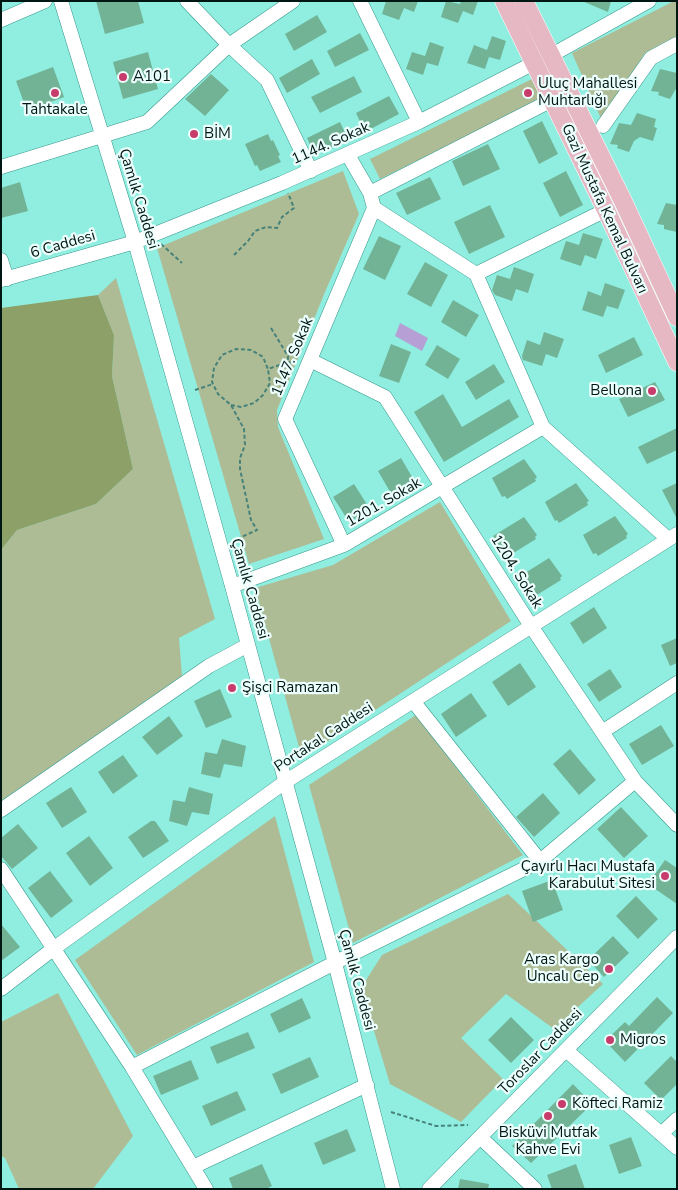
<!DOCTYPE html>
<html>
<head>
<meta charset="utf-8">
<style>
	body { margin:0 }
	#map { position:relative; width:678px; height:1190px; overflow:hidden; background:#8feee0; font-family:"Nunito Sans",sans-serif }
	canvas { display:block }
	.frame { position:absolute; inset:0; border:2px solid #001613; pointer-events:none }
</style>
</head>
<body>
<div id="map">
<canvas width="678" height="1190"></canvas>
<div class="frame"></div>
</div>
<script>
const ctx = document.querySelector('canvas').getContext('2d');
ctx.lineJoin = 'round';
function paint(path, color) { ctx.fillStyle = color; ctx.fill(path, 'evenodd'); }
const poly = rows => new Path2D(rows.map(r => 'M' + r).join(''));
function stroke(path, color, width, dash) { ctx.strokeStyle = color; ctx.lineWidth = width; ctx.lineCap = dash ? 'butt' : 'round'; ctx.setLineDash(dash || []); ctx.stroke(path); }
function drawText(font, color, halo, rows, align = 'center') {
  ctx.font = font + ' "Nunito Sans",sans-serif'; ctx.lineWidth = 4.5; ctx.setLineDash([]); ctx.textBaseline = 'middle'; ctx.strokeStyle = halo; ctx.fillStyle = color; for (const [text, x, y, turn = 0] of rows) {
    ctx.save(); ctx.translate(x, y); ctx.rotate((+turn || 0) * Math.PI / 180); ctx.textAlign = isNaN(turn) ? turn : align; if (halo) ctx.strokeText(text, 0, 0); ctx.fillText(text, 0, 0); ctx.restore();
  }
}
const green = poly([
	[674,1,677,1,677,36,645,53,602,121,572,53],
	[532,79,541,99,380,179,370,159],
	[343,171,359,214,325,292,277,410,278,427,324,539,249,564,157,248],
	[116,278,215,619,179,638,182,676,1,801,1,550,17,530,96,504,133,469,112,376,114,335,98,295],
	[440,502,511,621,302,758,255,588,333,565],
	[416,715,523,855,353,943,309,785],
	[275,816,314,962,137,1055,75,960],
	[508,894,603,984,554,1029,506,994,461,1038,503,1079,461,1122,390,1084,361,988,382,955],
	[58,993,133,1136,93,1189,19,1189,5,1158,1,1156,1,1022]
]);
const forest = poly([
	[98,295,114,335,112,376,133,469,96,504,17,530,1,550,1,308]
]);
const water = poly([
	[400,323,428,338,422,351,395,336]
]);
const building = poly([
	[96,1,138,1,144,23,105,34],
	[386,1,418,1,414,12,404,8,399,20,382,14],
	[446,1,460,4,461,1,478,1,473,15,463,11,458,23,441,17],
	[582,1,611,1,608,12],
	[317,15,327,32,294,51,285,34],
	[360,33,369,50,335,67,327,51],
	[492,36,506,41,500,60,489,57,485,69,467,63,474,45,487,50],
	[430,42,444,47,438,66,427,63,423,75,406,69,412,52,425,56],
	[148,52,158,89,123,99,113,62],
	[312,59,320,74,287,93,279,78],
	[53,67,64,97,27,111,16,81],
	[660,69,677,73,677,87,670,99,658,95,659,92,651,91],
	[211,74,229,90,205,116,185,99],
	[354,76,362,92,320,113,311,97],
	[389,96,399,114,365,132,356,113],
	[637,113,656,119,654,127,657,128,653,141,640,137,634,141,629,152,617,148,618,145,610,144,619,123,631,125],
	[542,121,558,154,539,164,523,131],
	[340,122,348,139,315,155,307,138],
	[268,134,271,141,273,140,280,155,278,156,281,162,260,171,257,165,255,166,245,144],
	[488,144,500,169,463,186,452,161],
	[566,171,583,205,560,217,543,183],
	[430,177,441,199,407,215,396,193],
	[20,182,28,211,1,218,1,188],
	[666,203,677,205,677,232,664,229,664,225,657,224],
	[490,205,505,237,469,254,454,222],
	[583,233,603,239,596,259,585,255,581,266,560,259,566,241,579,245],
	[379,236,401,246,385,280,363,269],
	[425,262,448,275,431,307,407,294],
	[514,267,534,274,528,293,516,289,512,301,495,295,492,290,497,275,510,279],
	[605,283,625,290,618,309,607,306,603,317,582,310,588,291,601,296],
	[453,300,479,315,466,337,441,322],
	[544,332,564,339,557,358,546,354,542,366,523,360,522,356,527,340,540,345],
	[634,337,643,355,606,373,598,355],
	[391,344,411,352,399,383,379,376],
	[437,345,460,359,448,379,425,365],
	[494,364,505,382,476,400,465,382],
	[655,382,665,400,628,417,619,399],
	[443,394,462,427,509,399,519,417,444,462,414,412],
	[677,428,677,450,647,464,638,447],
	[401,458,415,482,392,495,378,471],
	[524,459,537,477,535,479,536,481,507,499,505,496,502,497,492,478],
	[576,483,589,501,587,502,588,505,559,523,557,520,555,521,545,502],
	[677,483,677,519,662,490],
	[354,484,370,509,349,522,333,497],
	[615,516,628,534,626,536,627,538,598,556,596,553,593,554,583,535],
	[524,517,537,535,535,537,536,539,507,557,505,554,503,555,493,536],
	[549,558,562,576,560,578,561,580,532,598,530,595,527,596,517,578],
	[594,607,607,628,583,644,570,623],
	[677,638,677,663,670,666,661,645],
	[520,663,536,687,508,706,492,682],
	[610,669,622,687,599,702,587,684],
	[220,689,232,717,206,728,194,701],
	[471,693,487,716,456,737,441,714],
	[169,716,183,736,157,755,142,737],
	[661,725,674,746,642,765,629,744],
	[222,739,246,746,242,767,224,764,220,778,201,774,205,752,217,754],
	[570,749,596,780,579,795,553,764],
	[123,755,138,776,113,794,98,772],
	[71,787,87,812,62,828,46,803],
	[189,787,213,794,209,815,192,812,187,826,169,821,173,800,185,802],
	[543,793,560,813,534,837,516,817],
	[621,807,648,836,624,858,597,829],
	[151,821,155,821,169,841,143,858,128,837],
	[18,824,38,848,12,869,1,856,1,838],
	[89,836,113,868,90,886,66,853],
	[665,860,677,868,677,904,648,884],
	[50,871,73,901,51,918,28,888],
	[552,880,563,910,533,922,522,891],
	[636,896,658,919,638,939,616,916],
	[1,924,20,947,1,961],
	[613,936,629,953,604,977,588,960],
	[657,997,673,1013,625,1062,605,1041,625,1022,629,1026],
	[302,998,311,1018,279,1033,270,1014],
	[511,1017,534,1040,511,1063,488,1040],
	[248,1032,255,1048,217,1064,210,1047],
	[671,1056,677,1062,677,1084,661,1100,644,1083],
	[310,1057,319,1077,281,1094,272,1074],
	[191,1060,199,1079,161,1095,153,1076],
	[573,1084,592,1104,531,1163,512,1146],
	[237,1091,246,1110,211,1126,202,1106],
	[347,1129,356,1151,323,1165,314,1143],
	[631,1137,642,1166,619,1174,609,1145],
	[262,1164,272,1186,266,1189,233,1189,229,1178],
	[576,1164,585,1189,552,1189,547,1175],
	[460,1179,489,1184,488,1189,458,1189]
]);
const path = poly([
	[161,244,182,263],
	[234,255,248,241,255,231,266,227,277,228,282,217,294,208,288,193],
	[271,328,288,356,288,361],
	[195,390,213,384],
	[231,405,241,407,254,403,263,395,270,383,268,369],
	[237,539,257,530,251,520,240,469,240,458,245,445,244,429,231,405,218,394,212,382,214,368,222,355,236,349,251,350,263,357,268,369,288,362,296,364],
	[391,1112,436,1126,468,1125]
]);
const minor = poly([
	[61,1,135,242,232,586,335,963,393,1189],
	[187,1,229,45,267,80,311,171],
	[360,1,419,122],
	[1,20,45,1],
	[550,56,649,1],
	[603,126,651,58,677,44],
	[348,155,370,193,374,208,476,274,606,210],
	[1,167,147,122,229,45,293,1],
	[370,193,552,100],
	[1,260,7,279],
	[476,274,543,427,668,539],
	[1,280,135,242,282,183,419,122,534,63],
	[310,360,385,397,531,626,635,781,677,825],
	[344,545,285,419,374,208],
	[232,586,344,545,543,427],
	[413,701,540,861],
	[602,732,677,683],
	[1,810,209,666,248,645],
	[1,869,132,1067,206,1189],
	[1,989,53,949,285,782,677,534],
	[566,1050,677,1148],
	[132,1067,348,956,540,861,635,781],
	[661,1134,677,1119],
	[480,1137,535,1189],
	[193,1167,367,1085],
	[429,1189,677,937]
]);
const major = poly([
	[504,1,606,210,677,362],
	[524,1,623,201,677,317]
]);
const markers = [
	[123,77,5,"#c83c6b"],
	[55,93,5,"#c83c6b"],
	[528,93,5,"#c83c6b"],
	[194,134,5,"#c83c6b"],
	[652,391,5,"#c83c6b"],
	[232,688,5,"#c83c6b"],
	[665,876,5,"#c83c6b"],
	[609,969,5,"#c83c6b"],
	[610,1040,5,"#c83c6b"],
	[562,1104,5,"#c83c6b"],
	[548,1116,5,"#c83c6b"]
];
const poiNames = [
	["A101",133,77],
	["Uluç Mahallesi",538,84],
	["Muhtarlığı",538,101],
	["Tahtakale",55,110,"center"],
	["BİM",204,134],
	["Bellona",642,391,"right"],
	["Şişci Ramazan",242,688],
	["Çayırlı Hacı Mustafa",655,867,"right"],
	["Karabulut Sitesi",655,884,"right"],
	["Aras Kargo",599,960,"right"],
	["Uncalı Cep",599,977,"right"],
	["Migros",620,1040],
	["Köfteci Ramiz",572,1104],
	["Bisküvi Mutfak",548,1133,"center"],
	["Kahve Evi",548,1150,"center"]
];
const streetNames = [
	["1144. Sokak",331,144,-24],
	["Çamlık Caddesi",138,199,73],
	["Gazi Mustafa Kemal Bulvarı",604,209,65],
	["6 Caddesi",63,245,-16],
	["1147. Sokak",293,357,-67],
	["1201. Sokak",384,503,-30],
	["1204. Sokak",516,572,58],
	["Çamlık Caddesi",249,589,74],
	["Portakal Caddesi",324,738,-33],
	["Çamlık Caddesi",356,980,75],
	["Toroslar Caddesi",541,1052,-46]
];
paint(green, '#aebc96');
paint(forest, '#8ca068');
paint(water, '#b69fd5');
paint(building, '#72b396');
stroke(minor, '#34988c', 15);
stroke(major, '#fff', 19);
stroke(path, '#478279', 2, [4, 2.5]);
stroke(minor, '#fff', 14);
stroke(major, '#e5b8c3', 18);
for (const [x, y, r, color] of markers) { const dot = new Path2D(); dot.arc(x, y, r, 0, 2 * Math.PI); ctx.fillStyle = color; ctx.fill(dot); stroke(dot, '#edfffc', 2); }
drawText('15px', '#001613', '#edfffc', poiNames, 'left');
drawText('15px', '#001613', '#edfffc', streetNames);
</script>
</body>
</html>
